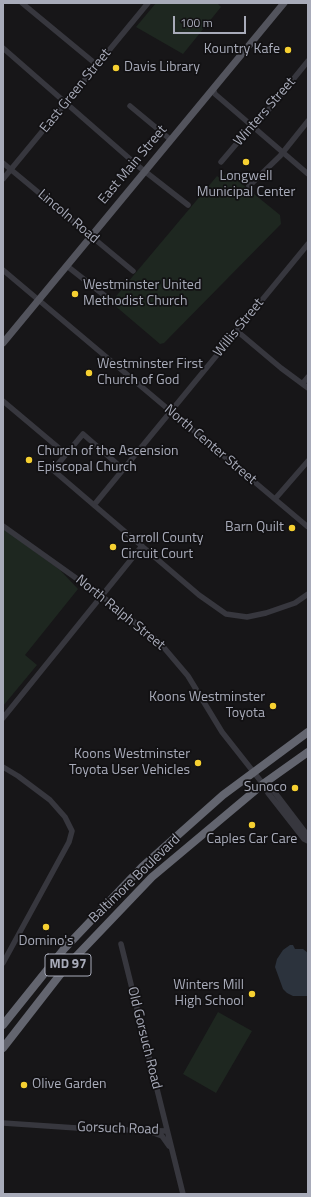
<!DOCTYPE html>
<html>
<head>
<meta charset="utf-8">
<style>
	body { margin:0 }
	#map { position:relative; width:311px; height:1197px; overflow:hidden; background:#171618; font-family:"Titillium Web",sans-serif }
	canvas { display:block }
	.frame { position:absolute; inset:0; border:4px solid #a8abb9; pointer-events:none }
	.scale { position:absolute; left:173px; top:16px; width:73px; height:18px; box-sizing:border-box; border:2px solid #a8abb9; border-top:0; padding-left:5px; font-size:12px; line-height:14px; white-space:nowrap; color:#a8abb9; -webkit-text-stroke:3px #121113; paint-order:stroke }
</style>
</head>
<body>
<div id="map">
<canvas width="311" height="1197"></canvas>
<div class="frame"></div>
<div class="scale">100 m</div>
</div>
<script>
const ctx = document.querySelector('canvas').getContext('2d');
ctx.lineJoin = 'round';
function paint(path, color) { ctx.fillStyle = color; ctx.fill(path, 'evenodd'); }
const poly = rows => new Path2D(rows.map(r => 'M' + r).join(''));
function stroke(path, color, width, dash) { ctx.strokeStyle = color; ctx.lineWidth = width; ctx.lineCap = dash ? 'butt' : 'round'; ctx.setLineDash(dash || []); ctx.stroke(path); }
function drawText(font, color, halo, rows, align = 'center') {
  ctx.font = font + ' "Titillium Web",sans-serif'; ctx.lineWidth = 3.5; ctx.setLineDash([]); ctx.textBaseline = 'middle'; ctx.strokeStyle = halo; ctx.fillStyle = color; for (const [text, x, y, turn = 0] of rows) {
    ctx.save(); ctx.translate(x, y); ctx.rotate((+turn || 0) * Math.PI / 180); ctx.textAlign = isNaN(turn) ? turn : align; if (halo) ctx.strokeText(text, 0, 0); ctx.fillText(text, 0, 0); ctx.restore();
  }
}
const green = poly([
	[156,3,217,3,221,7,183,54,136,27],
	[227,172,280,215,281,224,164,343,160,344,113,304,112,301,217,176,221,179],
	[3,528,60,570,78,589,25,655,37,665,3,706],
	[218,1012,252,1031,216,1093,183,1074]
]);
const water = poly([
	[290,945,293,945,295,949,303,949,308,953,308,996,293,996,287,993,283,989,275,967,277,959,283,950]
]);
const minor = poly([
	[22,3,97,65],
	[3,48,138,166,188,205],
	[213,89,215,94,308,174],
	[130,106,171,140],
	[221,162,249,129,257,124,308,61],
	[3,163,133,271],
	[3,179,148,3],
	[249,186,280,156,308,121],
	[67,266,109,299],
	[3,270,308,527],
	[237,331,281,368,308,388],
	[303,383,308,377],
	[3,401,66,454],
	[123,469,83,434,53,470,199,595,226,614,247,617,266,613,295,603,308,594],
	[275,499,308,461],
	[94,505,308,244],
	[3,526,111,603,160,643,188,676,222,732,263,784,268,793,304,839,308,841],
	[3,718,142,546],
	[3,767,18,776,50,800,65,817,72,831,69,842,3,963],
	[264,784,273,790,308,836],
	[121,944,183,1194],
	[3,1123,92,1129,167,1131],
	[151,1132,162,1136,169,1146]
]);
const major = poly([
	[3,343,284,3]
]);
const highway = poly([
	[3,1025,64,949,142,867,223,795,308,732],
	[3,1048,66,967,152,877,263,784,308,752]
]);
const markers = [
	[288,50,4,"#f6d031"],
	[116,68,4,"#f6d031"],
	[246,162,4,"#f6d031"],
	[75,294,4,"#f6d031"],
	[89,373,4,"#f6d031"],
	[29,460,4,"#f6d031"],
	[292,528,4,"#f6d031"],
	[113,547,4,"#f6d031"],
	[273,706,4,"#f6d031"],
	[198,763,4,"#f6d031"],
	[295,788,4,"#f6d031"],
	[252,825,4,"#f6d031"],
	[46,927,4,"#f6d031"],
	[252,994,4,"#f6d031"],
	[24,1085,4,"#f6d031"]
];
const shields = [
	[68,965,46]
];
const shieldNames = [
	["MD 97",68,965]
];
const poiNames = [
	["Kountry Kafe",280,50],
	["Davis Library",124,68,"left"],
	["Longwell",246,177,"center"],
	["Municipal Center",246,193,"center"],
	["Westminster United",83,286,"left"],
	["Methodist Church",83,302,"left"],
	["Westminster First",97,365,"left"],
	["Church of God",97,381,"left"],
	["Church of the Ascension",37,452,"left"],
	["Episcopal Church",37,468,"left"],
	["Barn Quilt",284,528],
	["Carroll County",121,539,"left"],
	["Circuit Court",121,555,"left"],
	["Koons Westminster",265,698],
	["Toyota",265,714],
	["Koons Westminster",190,755],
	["Toyota User Vehicles",190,771],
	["Sunoco",287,788],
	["Caples Car Care",252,840,"center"],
	["Domino's",46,942,"center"],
	["Winters Mill",244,986],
	["High School",244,1002],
	["Olive Garden",32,1085,"left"]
];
const streetNames = [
	["East Green Street",76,91,-51],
	["Winters Street",265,112,-49],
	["East Main Street",133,165,-50],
	["Lincoln Road",68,217,40],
	["Willis Street",239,328,-51],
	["North Center Street",210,445,40],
	["North Ralph Street",120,613,39],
	["Baltimore Boulevard",135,879,-44],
	["Old Gorsuch Road",144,1038,76],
	["Gorsuch Road",118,1129,2]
];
paint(green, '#1e2720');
paint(water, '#2c333d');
stroke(minor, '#37373e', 5.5);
stroke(major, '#53545d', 7);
stroke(highway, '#63656f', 8);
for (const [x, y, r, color] of markers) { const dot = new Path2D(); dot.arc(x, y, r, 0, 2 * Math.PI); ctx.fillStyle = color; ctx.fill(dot); stroke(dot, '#121113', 1.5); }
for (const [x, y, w] of shields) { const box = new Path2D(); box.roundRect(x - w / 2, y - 11, w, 22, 3); ctx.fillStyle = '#121113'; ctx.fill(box); stroke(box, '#a8abb9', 1); }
drawText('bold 13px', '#a8abb9', null, shieldNames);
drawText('14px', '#a8abb9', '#121113', poiNames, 'right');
drawText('14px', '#a8abb9', '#121113', streetNames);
</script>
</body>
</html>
